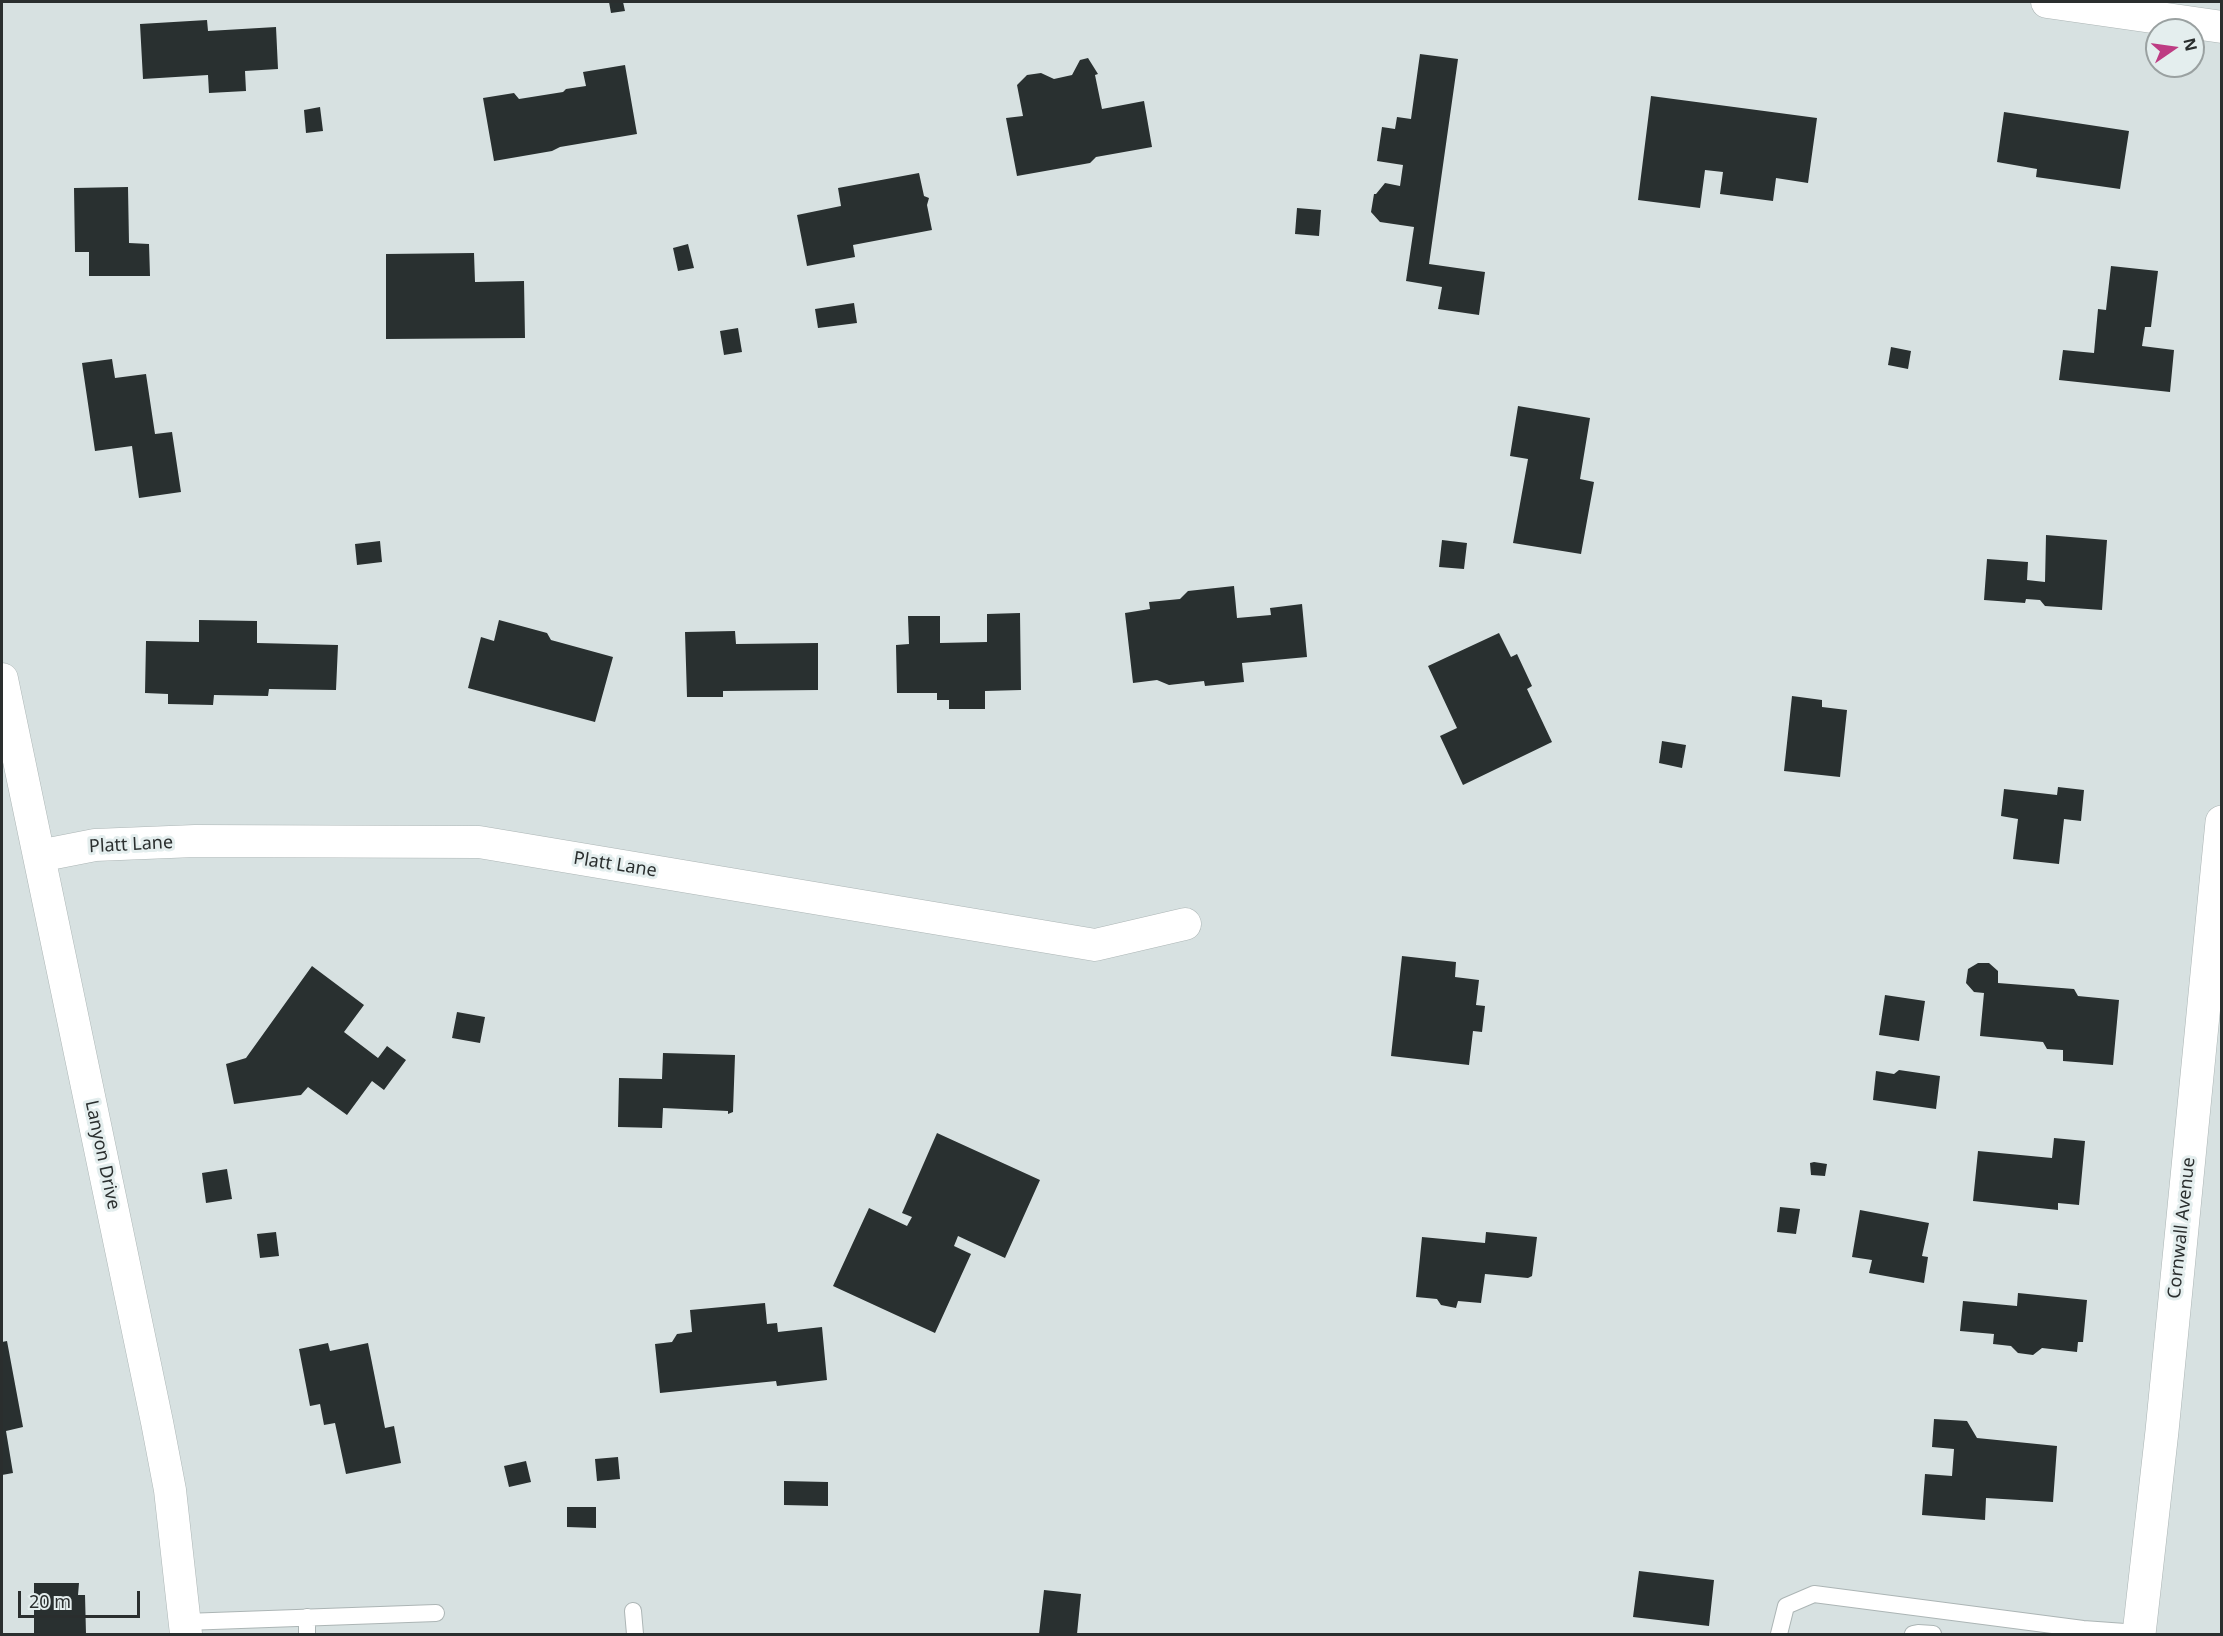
<!DOCTYPE html>
<html>
<head>
<meta charset="utf-8">
<style>
	body { margin:0 }
	#map { position:relative; width:2223px; height:1636px; overflow:hidden; background:#d7e1e1; font-family:"Noto Sans",sans-serif }
	canvas { display:block }
	.frame { position:absolute; inset:0; border:3px solid #2a2e2e; pointer-events:none }
	.north { position:absolute; left:2145px; top:18px; width:60px; height:60px; box-sizing:border-box; background:#e4eeee; border:2px solid #9aa1a1; border-radius:50%; rotate:77deg; font-size:16px; font-weight:700; line-height:24px; text-align:center; color:#2a2e2e }
	.north::after { content:''; display:block; margin:auto; width:21px; height:27px; background:#be3c83; clip-path:polygon(50% 0,100% 100%,50% 72%,0 100%) }
	.scale { position:absolute; left:18px; top:1591px; width:122px; height:27px; box-sizing:border-box; border:3px solid #2a2e2e; border-top:0; padding-left:8px; font-size:18px; line-height:21px; white-space:nowrap; color:#2a2e2e; -webkit-text-stroke:4px #e4eeee; paint-order:stroke }
</style>
</head>
<body>
<div id="map">
<canvas width="2223" height="1636"></canvas>
<div class="frame"></div>
<div class="north">N</div>
<div class="scale">20 m</div>
</div>
<script>
const ctx = document.querySelector('canvas').getContext('2d');
ctx.lineJoin = 'round';
function paint(path, color) { ctx.fillStyle = color; ctx.fill(path, 'evenodd'); }
const poly = rows => new Path2D(rows.map(r => 'M' + r).join(''));
function stroke(path, color, width, dash) { ctx.strokeStyle = color; ctx.lineWidth = width; ctx.lineCap = dash ? 'butt' : 'round'; ctx.setLineDash(dash || []); ctx.stroke(path); }
function drawText(font, color, halo, rows, align = 'center') {
  ctx.font = font + ' "Noto Sans",sans-serif'; ctx.lineWidth = 6; ctx.setLineDash([]); ctx.textBaseline = 'middle'; ctx.strokeStyle = halo; ctx.fillStyle = color; for (const [text, x, y, turn = 0] of rows) {
    ctx.save(); ctx.translate(x, y); ctx.rotate((+turn || 0) * Math.PI / 180); ctx.textAlign = isNaN(turn) ? turn : align; if (halo) ctx.strokeText(text, 0, 0); ctx.fillText(text, 0, 0); ctx.restore();
  }
}
const building = poly([
	[609,2,623,2,625,11,611,13],
	[207,20,208,31,276,27,278,69,245,71,246,91,209,93,208,75,143,79,140,24],
	[1420,54,1458,59,1429,264,1485,272,1479,315,1438,309,1442,287,1406,281,1414,227,1380,222,1371,212,1374,194,1376,194,1385,183,1400,186,1403,165,1377,161,1382,127,1395,129,1397,117,1411,119],
	[1088,58,1098,74,1095,75,1102,109,1144,101,1152,147,1096,157,1090,163,1017,176,1006,118,1023,116,1017,85,1027,75,1041,73,1054,79,1072,75,1080,60],
	[625,65,637,134,560,147,552,151,494,161,483,98,514,93,519,99,563,92,566,89,586,86,583,72],
	[1651,96,1817,118,1808,183,1776,178,1773,201,1720,194,1723,172,1705,170,1700,208,1638,200],
	[320,107,323,131,306,133,304,110],
	[2004,112,2129,131,2120,189,2036,177,2037,169,1997,162],
	[919,173,924,196,929,198,927,205,932,230,853,245,855,257,807,266,797,215,841,206,838,188],
	[128,187,129,243,149,244,150,276,89,276,89,252,75,252,74,188],
	[1297,208,1321,210,1319,236,1295,234],
	[688,244,694,268,678,271,673,248],
	[474,253,475,282,524,281,525,338,386,339,386,254],
	[2111,266,2158,271,2151,327,2145,327,2142,346,2174,350,2170,392,2059,380,2063,350,2094,353,2098,309,2106,310],
	[854,303,857,323,818,328,815,309],
	[738,328,742,352,724,355,720,331],
	[1891,347,1911,351,1908,369,1888,365],
	[112,359,115,378,146,374,155,434,172,432,181,492,139,498,132,446,95,451,82,363],
	[1518,406,1590,418,1580,479,1594,482,1581,554,1513,543,1528,459,1510,456],
	[2046,535,2107,540,2102,610,2045,606,2040,600,2026,599,2025,603,1984,600,1987,559,2028,562,2027,580,2045,582],
	[1442,540,1467,543,1464,569,1439,567],
	[380,541,382,562,357,565,355,544],
	[1234,586,1237,618,1271,615,1270,608,1302,604,1307,657,1242,663,1244,682,1205,686,1204,681,1169,685,1157,680,1133,683,1125,613,1150,609,1149,602,1180,599,1188,591],
	[1020,613,1021,690,985,691,985,709,949,709,949,700,937,700,937,693,897,693,896,645,909,644,908,616,940,616,940,643,987,642,987,614],
	[199,620,257,621,257,643,338,645,336,690,269,689,268,696,214,695,213,705,168,704,168,694,145,693,146,641,199,642],
	[499,620,547,633,551,640,613,657,595,722,468,688,481,637,494,641],
	[735,631,736,644,818,643,818,690,723,691,723,697,687,697,685,632],
	[1499,633,1511,657,1517,654,1532,686,1527,689,1552,742,1463,785,1440,736,1457,728,1428,666],
	[1792,696,1822,700,1822,707,1847,710,1840,777,1784,771],
	[1662,741,1686,745,1682,768,1659,763],
	[2058,787,2084,790,2081,821,2064,819,2059,864,2013,859,2018,819,2001,816,2004,789,2057,795],
	[1402,956,1456,962,1455,977,1479,980,1476,1005,1485,1006,1482,1032,1473,1031,1469,1065,1391,1056],
	[1978,963,1989,963,1998,971,1998,983,2074,989,2078,996,2119,1000,2113,1065,2063,1061,2063,1050,2047,1049,2043,1042,1980,1036,1984,993,1974,992,1966,983,1968,969],
	[312,966,364,1005,344,1032,378,1058,387,1046,406,1060,384,1090,372,1081,347,1115,308,1087,301,1095,234,1104,226,1064,246,1058],
	[1885,995,1925,1001,1919,1041,1879,1035],
	[457,1012,485,1017,480,1043,452,1038],
	[663,1053,735,1055,733,1112,728,1114,728,1111,663,1108,662,1128,618,1127,619,1078,662,1079],
	[1899,1070,1940,1076,1936,1109,1873,1100,1876,1071,1894,1074],
	[937,1133,1040,1180,1005,1258,958,1236,954,1246,971,1254,935,1333,833,1286,869,1208,907,1226,912,1217,902,1213],
	[2054,1138,2085,1141,2079,1205,2058,1203,2058,1210,1973,1201,1978,1151,2052,1158],
	[1814,1162,1827,1164,1825,1176,1811,1175,1810,1163],
	[227,1169,232,1199,206,1203,202,1173],
	[1780,1207,1800,1209,1796,1234,1777,1232],
	[1860,1210,1929,1223,1922,1256,1928,1257,1924,1283,1869,1273,1872,1260,1852,1257],
	[276,1232,279,1256,260,1258,257,1234],
	[1486,1232,1537,1237,1532,1276,1528,1278,1485,1274,1481,1303,1458,1301,1456,1308,1441,1305,1437,1299,1416,1297,1422,1237,1485,1243],
	[2018,1293,2087,1300,2083,1342,2078,1342,2077,1352,2042,1348,2033,1355,2018,1353,2011,1346,1993,1344,1994,1334,1960,1331,1963,1301,2017,1306],
	[765,1303,767,1324,777,1323,778,1332,822,1327,827,1380,777,1386,776,1381,660,1393,655,1344,672,1342,677,1334,692,1332,690,1310],
	[7,1341,23,1427,6,1431,13,1473,2,1475,2,1342],
	[328,1343,330,1351,368,1343,385,1428,394,1426,401,1463,346,1474,335,1423,324,1425,320,1404,310,1406,299,1349],
	[1934,1419,1967,1421,1977,1438,2057,1446,2053,1502,1986,1498,1985,1520,1922,1515,1925,1474,1952,1476,1954,1449,1932,1447],
	[618,1457,620,1479,597,1481,595,1459],
	[526,1461,531,1482,509,1487,504,1466],
	[784,1481,828,1482,828,1506,784,1505],
	[567,1507,596,1507,596,1528,567,1527],
	[1639,1571,1714,1580,1709,1626,1633,1617],
	[34,1583,79,1583,78,1595,85,1595,86,1634,34,1634],
	[1044,1590,1081,1594,1077,1634,1039,1634]
]);
const lane = poly([
	[633,1611,635,1634],
	[307,1617,307,1634],
	[185,1622,436,1613],
	[1779,1634,1786,1606,1814,1594,2083,1629,2139,1633],
	[1913,1634,1918,1633,1933,1634]
]);
const street = poly([
	[2047,2,2222,27],
	[2,679,157,1422,170,1490,186,1634],
	[39,856,95,845,195,841,479,842,1095,945,1185,924]
]);
const secondary = poly([
	[2139,1634,2162,1431,2222,822]
]);
const streetNames = [
	["Platt Lane",131,845,-3],
	["Platt Lane",615,865,9],
	["Lanyon Drive",102,1155,78],
	["Cornwall Avenue",2182,1228,-84]
];
paint(building, '#293030');
stroke(lane, '#acb5b5', 18);
stroke(street, '#acb5b5', 33);
stroke(secondary, '#acb5b5', 34);
stroke(lane, '#fff', 16);
stroke(street, '#fff', 32);
stroke(secondary, '#fff', 33);
drawText('18px', '#2a2e2e', '#e4eeee', streetNames);
</script>
</body>
</html>
